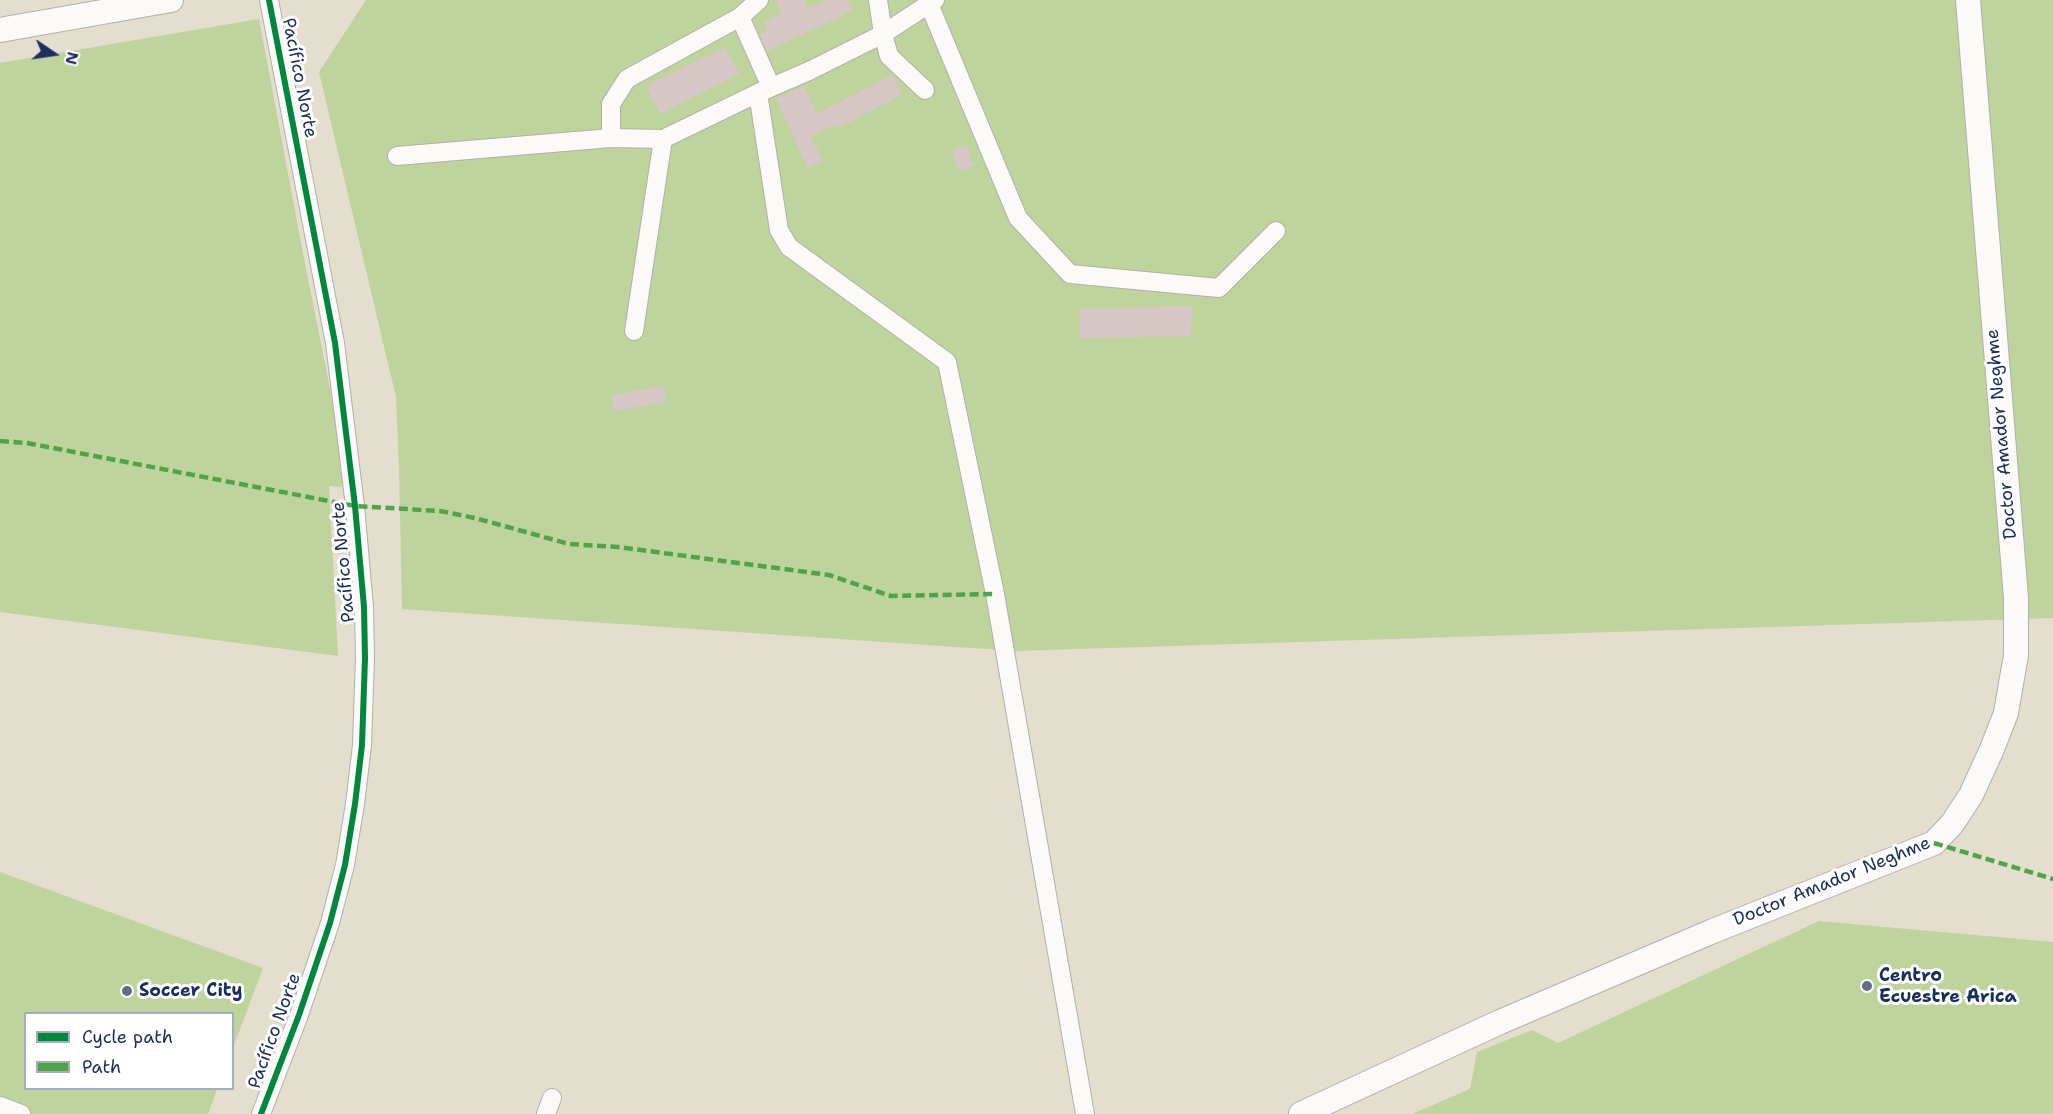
<!DOCTYPE html>
<html>
<head>
<meta charset="utf-8">
<style>
	body { margin:0 }
	#map { position:relative; width:2053px; height:1114px; overflow:hidden; background:#e3decd; font-family:"Shantell Sans",sans-serif }
	canvas { display:block }
	.legend { position:absolute; left:24px; top:1012px; width:210px; height:78px; box-sizing:border-box; background:#fff; border:2px solid #a4acbf; margin:0; padding:8px 10px; list-style:none; font-size:18px; color:#1b2f5e }
	.legend li { display:flex; align-items:center; gap:12px; height:30px }
	.legend b { width:30px; border:2px solid #a4acbf }
	.north { position:absolute; left:24px; top:24px; width:60px; height:60px; -webkit-text-stroke:4px #fff; paint-order:stroke; rotate:103deg; font-size:16px; font-weight:700; line-height:24px; text-align:center; color:#1b2f5e }
	.north::after { content:''; display:block; margin:auto; width:21px; height:27px; background:#1b2f5e; clip-path:polygon(50% 0,100% 100%,50% 72%,0 100%) }
</style>
</head>
<body>
<div id="map">
<canvas width="2053" height="1114"></canvas>
<ul class="legend">
<li><b style="height:8px;background:#00873e"></b>Cycle path</li>
<li><b style="height:8px;background:#4fa44a"></b>Path</li>
</ul>
<div class="north">N</div>
</div>
<script>
const ctx = document.querySelector('canvas').getContext('2d');
ctx.lineJoin = 'round';
function paint(path, color) { ctx.fillStyle = color; ctx.fill(path, 'evenodd'); }
const poly = rows => new Path2D(rows.map(r => 'M' + r).join(''));
function stroke(path, color, width, dash) { ctx.strokeStyle = color; ctx.lineWidth = width; ctx.lineCap = dash ? 'butt' : 'round'; ctx.setLineDash(dash || []); ctx.stroke(path); }
function drawText(font, color, halo, rows, align = 'center') {
  ctx.font = font + ' "Shantell Sans",sans-serif'; ctx.lineWidth = 6; ctx.setLineDash([]); ctx.textBaseline = 'middle'; ctx.strokeStyle = halo; ctx.fillStyle = color; for (const [text, x, y, turn = 0] of rows) {
    ctx.save(); ctx.translate(x, y); ctx.rotate((+turn || 0) * Math.PI / 180); ctx.textAlign = isNaN(turn) ? turn : align; if (halo) ctx.strokeText(text, 0, 0); ctx.fillText(text, 0, 0); ctx.restore();
  }
}
const green = poly([
	[366,0,2053,0,2053,618,1015,651,402,609,399,466,396,397,319,72],
	[259,19,305,264,348,478,341,487,329,486,338,656,0,612,0,63],
	[0,872,263,968,233,1048,232,1014,26,1014,26,1088,217,1089,208,1114,0,1114],
	[1819,921,2053,942,2053,1114,1412,1114,1470,1089,1477,1052,1532,1030,1558,1043]
]);
const building = poly([
	[776,0,804,0,808,9,827,0,847,0,852,11,767,51,760,34,768,30,764,22,782,13],
	[725,47,739,74,660,114,646,86],
	[892,75,902,95,838,128,836,124,811,136,823,161,808,168,776,99,804,86,817,114],
	[966,145,974,165,959,171,952,151],
	[1192,306,1191,336,1080,338,1080,309],
	[663,386,666,402,614,411,611,395]
]);
const minor = poly([
	[878,0,883,34,889,56,925,90],
	[929,4,1018,218,1070,274,1219,288,1276,231],
	[740,17,771,87],
	[758,93,779,230,789,247,947,362,995,594,1085,1114],
	[611,138,611,104,627,79,740,17,759,0],
	[397,156,611,138,663,139,758,93,809,71,883,34,935,0],
	[634,331,663,139],
	[0,1106,21,1114],
	[261,1114,299,1015,330,923,345,865,355,804,362,745,365,658,364,607,355,506,335,343,269,0],
	[546,1114,552,1098]
]);
const major = poly([
	[0,30,171,0],
	[1301,1114,1500,1022,1713,931,1934,843,1952,824,1971,795,1992,749,2006,713,2016,655,2016,598,1968,0]
]);
const quiet = poly([
	[0,441,27,443,355,506,440,511,475,518,569,544,618,547,829,575,891,596,995,594],
	[1934,843,2053,879]
]);
const cycleway = poly([
	[261,1114,299,1015,330,923,345,865,355,804,362,745,365,658,364,607,355,506,335,343,269,0]
]);
const markers = [
	[1867,986,6,"#616c85"],
	[127,991,6,"#616c85"]
];
const streetNames = [
	["Pacífico Norte",299,78,79],
	["Doctor Amador Neghme",2002,434,-95],
	["Pacífico Norte",344,562,-95],
	["Doctor Amador Neghme",1832,882,-22],
	["Pacífico Norte",275,1031,-70]
];
const poiNames = [
	["Centro",1879,976],
	["Ecuestre Arica",1879,997],
	["Soccer City",139,991]
];
paint(green, '#bfd39d');
paint(building, '#d7c7c7');
stroke(minor, '#b1b0aa', 20);
stroke(major, '#b1b0aa', 26);
stroke(minor, '#fbfaf8', 18);
stroke(major, '#fbfaf8', 24);
stroke(quiet, '#4fa44a', 4.5, [9, 4.5]);
stroke(cycleway, '#00873e', 6);
for (const [x, y, r, color] of markers) { const dot = new Path2D(); dot.arc(x, y, r, 0, 2 * Math.PI); ctx.fillStyle = color; ctx.fill(dot); stroke(dot, '#fff', 2); }
drawText('18px', '#1b2f5e', '#fff', streetNames);
drawText('bold 18px', '#1b2f5e', '#fff', poiNames, 'left');
</script>
</body>
</html>
